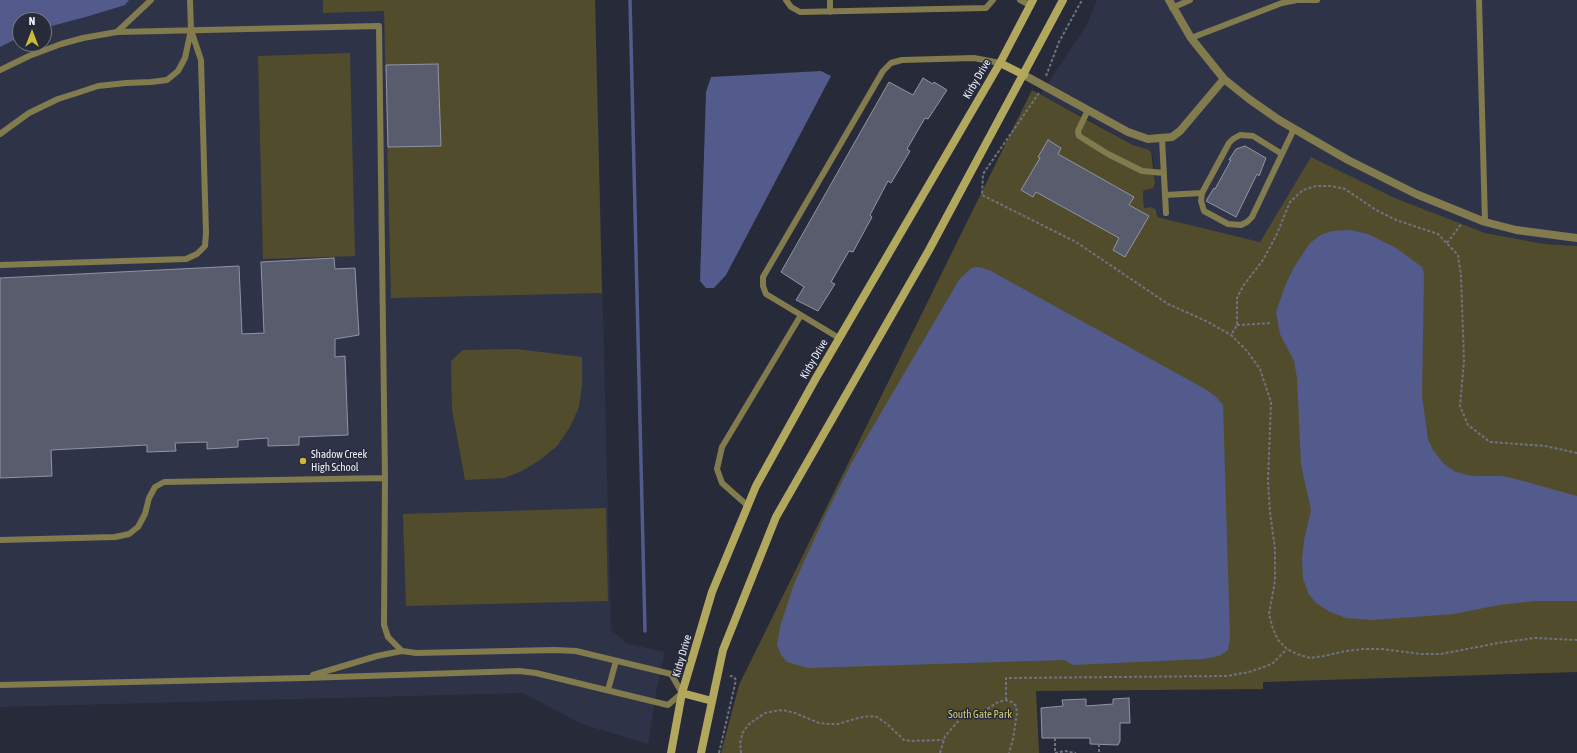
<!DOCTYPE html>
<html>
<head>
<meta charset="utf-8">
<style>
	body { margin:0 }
	#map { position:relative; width:1577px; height:753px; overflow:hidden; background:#272a39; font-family:"Asap Condensed",sans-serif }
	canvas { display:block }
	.north { position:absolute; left:12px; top:12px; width:40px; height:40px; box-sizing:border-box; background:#272a39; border:1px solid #777a87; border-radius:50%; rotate:0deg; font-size:11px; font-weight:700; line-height:16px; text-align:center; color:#eff2fc }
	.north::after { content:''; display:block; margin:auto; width:14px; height:18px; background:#caba3a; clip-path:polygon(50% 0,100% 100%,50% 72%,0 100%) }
</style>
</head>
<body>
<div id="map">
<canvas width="1577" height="753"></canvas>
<div class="north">N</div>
</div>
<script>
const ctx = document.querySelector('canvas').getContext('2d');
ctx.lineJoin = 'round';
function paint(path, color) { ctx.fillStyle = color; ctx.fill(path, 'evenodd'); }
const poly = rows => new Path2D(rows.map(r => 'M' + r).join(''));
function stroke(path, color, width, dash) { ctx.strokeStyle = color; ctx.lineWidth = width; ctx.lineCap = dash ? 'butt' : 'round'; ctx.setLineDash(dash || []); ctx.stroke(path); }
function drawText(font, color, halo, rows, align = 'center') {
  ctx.font = font + ' "Asap Condensed",sans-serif'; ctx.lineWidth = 3; ctx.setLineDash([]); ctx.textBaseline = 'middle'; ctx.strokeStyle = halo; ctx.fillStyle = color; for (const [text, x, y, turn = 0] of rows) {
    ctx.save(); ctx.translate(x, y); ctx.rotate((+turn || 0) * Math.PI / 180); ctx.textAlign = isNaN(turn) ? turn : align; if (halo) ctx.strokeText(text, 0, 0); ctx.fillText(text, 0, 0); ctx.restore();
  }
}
const built = poly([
	[0,0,595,0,611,630,628,644,665,652,657,687,648,744,582,724,523,693,0,707],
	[20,20,44,20,44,44,20,44],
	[1097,0,1577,0,1577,246,1544,244,1485,233,1395,198,1311,158,1260,242,1157,217,1157,213,1152,207,1144,208,1143,194,1143,191,1149,190,1155,183,1153,156,1084,117,1040,95,1087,25]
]);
const green = poly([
	[323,0,595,0,602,293,391,298,384,11,323,13],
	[350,53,355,256,263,259,258,56],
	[1032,90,1133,145,1149,150,1151,152,1155,183,1153,188,1143,191,1143,194,1144,208,1152,207,1156,210,1157,217,1260,242,1311,157,1395,198,1485,233,1544,244,1577,246,1577,672,1263,682,1263,689,1036,691,1039,753,721,753,739,685],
	[516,349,582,357,582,385,579,407,570,427,557,446,540,460,522,471,504,478,465,480,452,409,451,361,463,350],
	[606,508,608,601,406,606,403,514]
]);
const water = poly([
	[0,0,129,0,125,5,89,16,44,28,44,20,20,20,20,37,0,47],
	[821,71,831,76,726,275,714,288,706,288,700,281,706,92,711,77],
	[1350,230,1368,234,1396,248,1422,267,1424,274,1422,396,1428,439,1433,450,1444,464,1454,471,1463,474,1474,476,1502,476,1516,479,1577,496,1577,601,1535,601,1499,605,1454,614,1372,620,1346,618,1330,612,1316,603,1308,593,1303,578,1302,560,1304,540,1311,510,1301,464,1297,378,1294,361,1280,334,1276,312,1285,286,1294,267,1310,243,1322,234,1333,231],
	[978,267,989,270,1207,390,1216,397,1223,405,1230,638,1228,650,1219,656,1204,659,1073,665,1064,660,808,668,787,662,781,655,777,645,780,627,794,584,823,520,851,464,959,280,971,268]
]);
const stream = poly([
	[630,0,645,631]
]);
const building = poly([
	[438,64,441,146,388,147,386,65,438,64],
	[923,78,933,84,934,82,947,90,928,119,925,118,907,149,910,151,891,183,888,181,870,215,872,217,853,252,849,251,831,282,835,284,818,311,796,300,804,287,781,272,889,82,913,95,923,78],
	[1048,140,1061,148,1058,154,1134,197,1129,205,1149,216,1125,257,1113,250,1119,238,1036,192,1033,197,1021,190,1040,158,1038,157,1048,140],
	[1245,146,1266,158,1259,176,1257,174,1236,217,1206,201,1214,188,1215,189,1231,160,1229,160,1236,149,1245,146],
	[334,258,335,269,355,268,359,335,335,339,335,357,345,356,348,435,299,437,299,445,268,446,268,438,238,440,238,447,207,449,207,442,175,443,176,451,147,452,147,445,51,450,52,476,0,478,0,278,239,266,242,334,264,333,261,262,334,258],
	[1129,698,1130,723,1120,723,1120,741,1118,745,1090,744,1090,738,1042,738,1041,708,1063,706,1062,700,1086,699,1086,706,1113,704,1113,699,1129,698]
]);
const path = poly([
	[1046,76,1059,42,1082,0],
	[1039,93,983,174,982,195,1076,242,1168,304,1206,321,1231,335],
	[1447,243,1462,223],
	[1237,325,1272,323],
	[1577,453,1545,446,1490,442,1468,425,1460,406,1464,361,1461,276,1458,255,1438,234,1396,220,1376,210,1345,189,1331,186,1316,186,1303,190,1290,202,1276,236,1263,260,1243,286,1237,298,1237,325,1231,335,1247,351,1260,369,1271,402,1268,482,1270,512,1275,549,1275,581,1269,614,1273,629,1278,640,1287,649,1297,654,1310,658,1324,656,1346,651,1364,649,1382,649,1421,654,1441,654,1498,643,1535,638,1577,640],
	[1006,700,1006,678,1227,676,1249,672,1272,664,1287,649],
	[1055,738,1055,753],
	[1099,744,1099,753],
	[719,753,736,680,734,677,728,675],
	[741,753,740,743,743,732,749,724,765,713,775,711,783,710,795,713,819,723,828,724,838,724,858,718,869,716,877,717,887,724,904,740,911,741,943,740],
	[940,753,945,736,961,718,981,713,998,702,1006,700,1012,702,1016,706,1017,713,1013,739,1009,753],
	[1055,753,1065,751,1076,753]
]);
const lane = poly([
	[786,0,791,7,800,12,986,8,993,0],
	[830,0,830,12],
	[1020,0,1030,5],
	[1479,0,1485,222],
	[1172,8,1190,0],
	[117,32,151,0],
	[1191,38,1282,3,1297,0,1317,0],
	[0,70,29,56,61,44,83,38,117,32,379,26,385,478],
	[1088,110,1078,131,1079,136,1108,154,1142,171,1164,173],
	[0,134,29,113,58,99,77,93,98,86,126,83,151,82,167,80,178,71,185,58,191,30,190,0],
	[1162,139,1166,213],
	[1282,154,1253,136,1240,135,1233,139,1229,143,1202,193,1201,201,1204,211,1228,224,1241,225,1247,222,1252,217,1282,154,1294,129],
	[1165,195,1202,193],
	[0,265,186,259,197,254,205,246,206,233,201,60,191,30],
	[839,338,766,294,763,286,763,277,883,71,891,63,902,60,974,58,1000,63],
	[748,506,722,483,717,469,722,447,801,315],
	[0,540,115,537,129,534,138,527,145,514,149,498,155,487,164,482,385,478,384,625,388,637,402,651,416,653,555,650,576,651,671,674,682,693,668,705,536,673,519,671,305,678,0,685],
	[313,675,377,656,402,651],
	[608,690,616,661]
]);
const street = poly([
	[1169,0,1191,38,1224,79,1249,99,1279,120,1348,160,1416,194,1485,222,1516,230,1577,238],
	[1024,75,1128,132,1148,139,1172,137,1180,131,1224,79]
]);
const secondary = poly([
	[1000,63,1024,75],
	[682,693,712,701],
	[671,753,682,693,712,592,756,486,816,378,1000,63,1033,0],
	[701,753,723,650,776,517,929,250,1063,0]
]);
const markers = [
	[303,461,4,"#caba3a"]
];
const streetNames = [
	["Kirby Drive",977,79,-60],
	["Kirby Drive",814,359,-60],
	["Kirby Drive",682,656,-74]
];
const poiNames = [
	["Shadow Creek",311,455],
	["High School",311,468]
];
const parkNames = [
	["South Gate Park",980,715]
];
paint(built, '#2f3348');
paint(green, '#514d2c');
paint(water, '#525b8c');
stroke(stream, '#525b8c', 3.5);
paint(building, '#595c6d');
stroke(building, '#8f94a6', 1);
stroke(path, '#6f727f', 2, [3, 2]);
stroke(lane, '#817b4e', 6);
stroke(street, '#817b4e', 8);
stroke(secondary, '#b1a85e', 8);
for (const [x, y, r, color] of markers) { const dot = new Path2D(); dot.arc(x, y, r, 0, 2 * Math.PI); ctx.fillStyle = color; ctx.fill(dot); stroke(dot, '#272a39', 1.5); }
drawText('11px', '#eff2fc', '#272a39', streetNames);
drawText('11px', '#eff2fc', '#272a39', poiNames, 'left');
drawText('11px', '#d4c971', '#272a39', parkNames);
</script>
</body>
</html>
